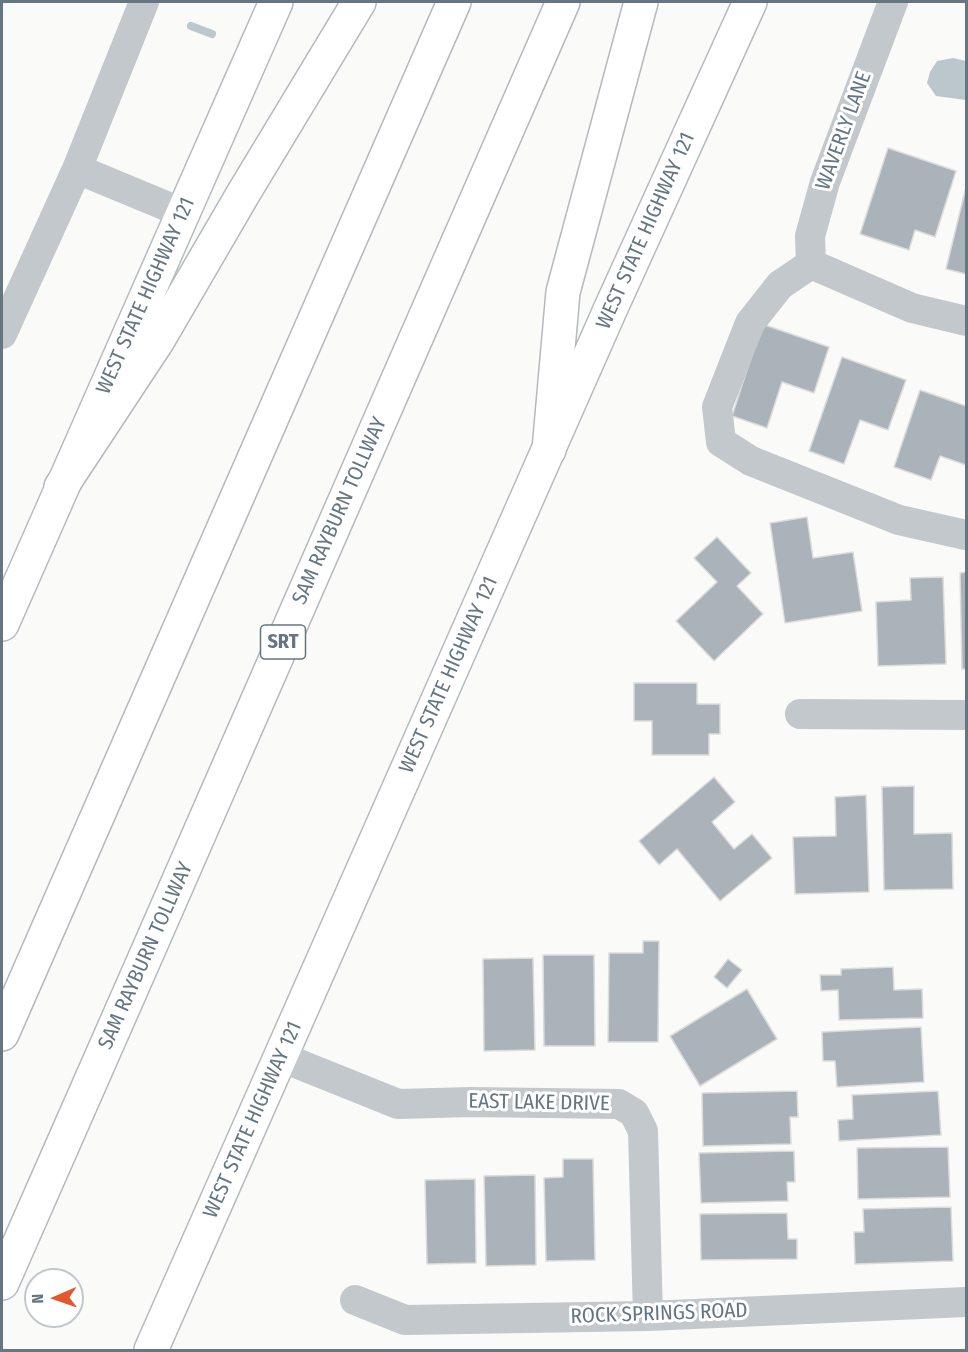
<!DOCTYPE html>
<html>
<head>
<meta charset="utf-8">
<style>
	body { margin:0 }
	#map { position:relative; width:968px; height:1352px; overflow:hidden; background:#fafaf8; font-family:"Fira Sans Condensed",sans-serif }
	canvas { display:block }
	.frame { position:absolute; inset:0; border:3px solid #657683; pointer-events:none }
	.north { position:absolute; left:24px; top:1268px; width:60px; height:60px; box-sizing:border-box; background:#fff; border:2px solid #c1c8cd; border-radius:50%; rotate:268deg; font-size:16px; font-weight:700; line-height:24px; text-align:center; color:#657683 }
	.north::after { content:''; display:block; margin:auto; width:21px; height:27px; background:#e4572e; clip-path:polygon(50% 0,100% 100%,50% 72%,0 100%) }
</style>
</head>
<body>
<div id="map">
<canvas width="968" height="1352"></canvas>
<div class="frame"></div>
<div class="north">N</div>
</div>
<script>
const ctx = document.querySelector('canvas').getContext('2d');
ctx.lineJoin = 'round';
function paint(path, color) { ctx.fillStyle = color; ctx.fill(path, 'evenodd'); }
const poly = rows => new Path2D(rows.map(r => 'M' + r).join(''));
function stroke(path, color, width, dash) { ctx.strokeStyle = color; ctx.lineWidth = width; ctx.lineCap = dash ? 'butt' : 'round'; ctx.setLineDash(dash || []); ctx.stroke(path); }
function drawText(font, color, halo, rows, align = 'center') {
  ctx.font = font + ' "Fira Sans Condensed",sans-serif'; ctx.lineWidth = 6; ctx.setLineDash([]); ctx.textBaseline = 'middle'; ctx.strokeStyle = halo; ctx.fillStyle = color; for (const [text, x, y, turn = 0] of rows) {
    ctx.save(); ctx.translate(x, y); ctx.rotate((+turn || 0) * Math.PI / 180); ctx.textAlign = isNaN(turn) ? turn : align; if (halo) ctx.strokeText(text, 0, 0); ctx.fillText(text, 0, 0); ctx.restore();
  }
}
const water = poly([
	[953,58,966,61,966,100,936,96,927,83,930,72,937,61]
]);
const stream = poly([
	[191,26,212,34]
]);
const building = poly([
	[888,148,956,171,935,237,915,230,909,250,860,234,888,148],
	[966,187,966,274,946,269,966,187],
	[762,324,829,347,814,393,782,382,767,428,732,416,762,324],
	[842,357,906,380,888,430,860,420,844,464,809,451,842,357],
	[920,390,966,406,966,465,940,456,931,480,894,467,920,390],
	[807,517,813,558,853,552,862,611,785,623,770,523,807,517],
	[717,537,751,573,737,586,763,614,714,661,676,621,717,582,694,558,717,537],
	[966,572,966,669,962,669,960,573,966,572],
	[943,577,946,664,878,666,876,602,911,600,910,578,943,577],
	[634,683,697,683,697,704,720,704,720,734,709,734,709,755,652,755,652,721,634,721,634,683],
	[714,777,735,802,712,822,734,849,752,834,772,858,720,901,677,849,659,865,639,841,714,777],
	[914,786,914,834,952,833,953,889,884,890,882,787,914,786],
	[866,795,869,892,795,894,793,837,836,836,835,797,866,795],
	[643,941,659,941,658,1042,608,1042,609,953,643,953,643,941],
	[543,955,594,955,595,1046,544,1046,543,955],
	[533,958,535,1050,484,1051,483,959,533,958],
	[728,959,742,970,727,988,714,977,728,959],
	[893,967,894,990,922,989,923,1018,839,1020,838,990,821,991,820,975,841,975,841,969,893,967],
	[747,989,777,1039,700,1086,670,1036,747,989],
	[921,1027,924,1082,837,1087,835,1061,823,1061,822,1032,921,1027],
	[797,1091,798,1117,790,1117,791,1144,703,1146,702,1093,797,1091],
	[938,1091,941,1135,839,1141,838,1120,853,1119,852,1095,938,1091],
	[948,1147,950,1197,858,1199,857,1148,948,1147],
	[794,1151,795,1182,787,1182,788,1201,701,1203,699,1153,794,1151],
	[563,1159,593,1159,595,1260,546,1261,544,1178,563,1177,563,1159],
	[535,1175,536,1265,486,1266,484,1176,535,1175],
	[475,1179,476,1263,427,1264,425,1180,475,1179],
	[951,1207,953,1261,855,1264,854,1232,864,1232,863,1209,951,1207],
	[787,1213,788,1239,797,1239,797,1259,701,1260,700,1214,787,1213]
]);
const minor = poly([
	[77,169,144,2],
	[811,264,780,285,750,323,717,407,721,442,751,461,899,520,966,535],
	[811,264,810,236,825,182,893,2],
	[811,264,912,308,966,321],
	[2,334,77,169,183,213],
	[800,714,966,715],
	[281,1057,398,1104,471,1102,619,1104,634,1113,643,1131,648,1316],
	[355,1300,405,1320,648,1316,966,1302]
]);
const major = poly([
	[2,624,276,2],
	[151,1350,610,310,750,2]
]);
const highway = poly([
	[549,450,563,292,641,2],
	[61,487,158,340,243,194,359,2],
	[2,1034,454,2],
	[2,1283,148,951,563,2]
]);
const shields = [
	[283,642,45]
];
const shieldNames = [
	["SRT",283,642]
];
const streetNames = [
	["WAVERLY LANE",844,131,-70],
	["WEST STATE HIGHWAY 121",646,231,-66],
	["WEST STATE HIGHWAY 121",146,296,-66],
	["SAM RAYBURN TOLLWAY",340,511,-66],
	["WEST STATE HIGHWAY 121",449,675,-66],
	["SAM RAYBURN TOLLWAY",146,956,-66],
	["EAST LAKE DRIVE",539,1103,1],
	["WEST STATE HIGHWAY 121",253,1120,-66],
	["ROCK SPRINGS ROAD",659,1314,-2]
];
paint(water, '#bbc7cb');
stroke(stream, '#bbc7cb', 8);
paint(building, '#aab3b9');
stroke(building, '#dcdcda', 1.5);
stroke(major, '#b5babe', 36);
stroke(highway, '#b4b9bd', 36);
stroke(minor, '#c3c8cc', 30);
stroke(major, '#fff', 33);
stroke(highway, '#fff', 33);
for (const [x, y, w] of shields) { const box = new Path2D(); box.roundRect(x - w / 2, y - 17, w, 34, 4.5); ctx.fillStyle = '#fff'; ctx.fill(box); stroke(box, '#657683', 1.5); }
drawText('bold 20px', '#657683', null, shieldNames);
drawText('21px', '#657683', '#fff', streetNames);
</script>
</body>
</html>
